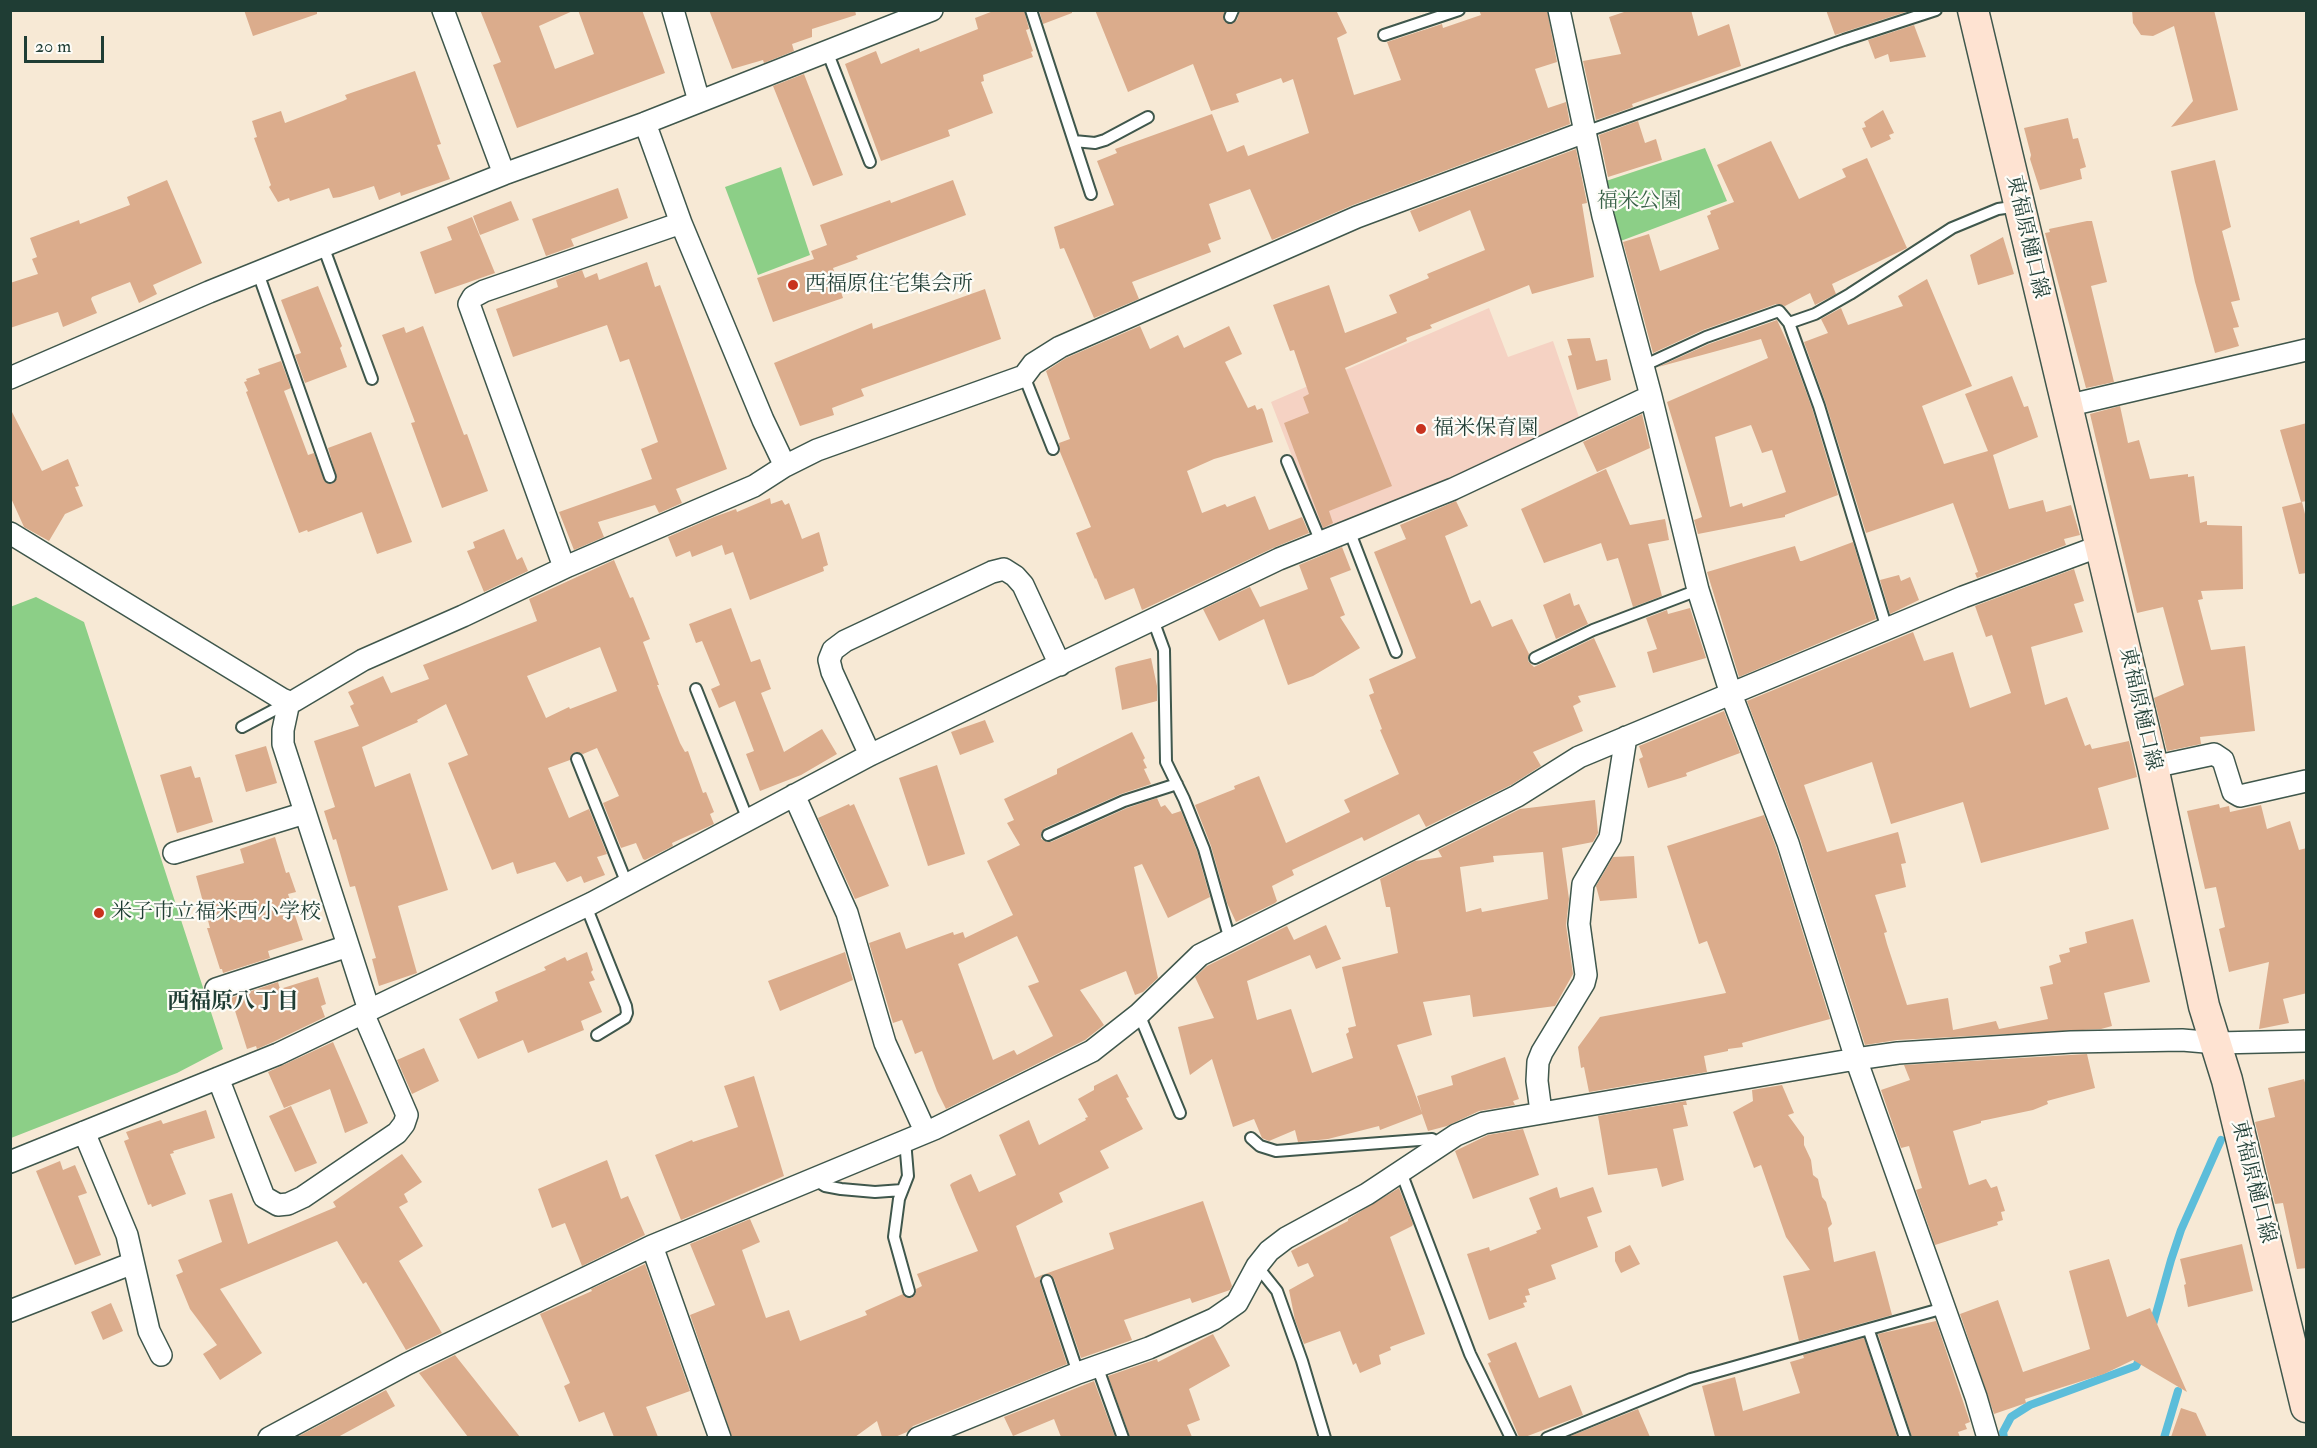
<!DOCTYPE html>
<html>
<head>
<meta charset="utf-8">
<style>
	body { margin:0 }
	#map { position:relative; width:2317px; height:1448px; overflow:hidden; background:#f7e9d5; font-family:"IM FELL Double Pica",serif }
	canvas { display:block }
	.frame { position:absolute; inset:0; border:12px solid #1f3d34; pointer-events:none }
	.scale { position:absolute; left:24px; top:36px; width:80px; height:27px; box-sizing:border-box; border:3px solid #1f3d34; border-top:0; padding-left:8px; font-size:18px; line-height:21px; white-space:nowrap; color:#1f3d34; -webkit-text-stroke:4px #fdfcf7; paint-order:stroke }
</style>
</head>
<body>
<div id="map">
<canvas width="2317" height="1448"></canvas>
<div class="frame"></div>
<div class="scale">20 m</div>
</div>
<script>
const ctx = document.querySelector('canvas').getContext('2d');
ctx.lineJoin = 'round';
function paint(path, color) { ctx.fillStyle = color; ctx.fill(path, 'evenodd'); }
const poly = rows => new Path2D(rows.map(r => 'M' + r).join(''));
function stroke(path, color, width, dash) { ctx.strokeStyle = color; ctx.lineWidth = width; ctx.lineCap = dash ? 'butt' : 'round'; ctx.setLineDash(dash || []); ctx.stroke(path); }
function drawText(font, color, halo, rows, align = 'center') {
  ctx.font = font + ' "IM FELL Double Pica","Noto Serif JP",serif'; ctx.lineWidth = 4.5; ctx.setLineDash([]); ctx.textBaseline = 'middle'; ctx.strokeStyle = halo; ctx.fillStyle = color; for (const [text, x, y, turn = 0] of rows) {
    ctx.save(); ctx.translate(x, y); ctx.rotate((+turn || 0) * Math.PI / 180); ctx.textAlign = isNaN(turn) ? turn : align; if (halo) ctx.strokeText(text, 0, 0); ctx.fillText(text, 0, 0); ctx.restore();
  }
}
const built = poly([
	[1489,308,1508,357,1553,341,1580,420,1543,442,1321,531,1271,402]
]);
const green = poly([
	[1705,148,1727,201,1618,242,1603,182],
	[781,167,810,255,758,275,725,187],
	[36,597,84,622,223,1049,177,1073,11,1138,10,607]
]);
const stream = poly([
	[2152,1328,2171,1260,2181,1230,2221,1140],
	[2004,1438,2003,1432,2011,1417,2030,1405,2136,1366,2142,1354],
	[2164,1438,2178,1391]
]);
const building = poly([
	[244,10,317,10,317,14,253,36],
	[480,10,575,10,539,26,555,69,594,54,578,10,642,10,665,73,517,128,493,65,501,62],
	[709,10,855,10,856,15,812,29,812,37,792,44,794,51,764,63,763,60,732,69],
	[996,10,1024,10,1029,29,1026,30,1033,51,1031,52,1033,57,983,75,984,81,981,82,993,113,948,130,950,136,881,161,845,64,876,51,881,64,919,48,920,52,978,29,975,18],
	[1039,10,1072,10,1072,13,1043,24],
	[1095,10,1225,10,1224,21,1230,24,1237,20,1240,10,1336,10,1347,33,1337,38,1354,95,1401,80,1387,42,1442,24,1443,28,1481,15,1479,10,1547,10,1557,62,1535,69,1548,108,1566,102,1570,124,1353,205,1272,240,1250,189,1209,204,1221,239,1208,244,1211,252,1132,282,1139,299,1094,318,1064,248,1060,249,1054,227,1114,205,1097,161,1117,153,1115,149,1212,114,1227,152,1244,145,1248,156,1309,133,1293,79,1283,83,1281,78,1236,94,1239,102,1211,111,1193,64,1128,92],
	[1630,10,1691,10,1698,36,1729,24,1741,66,1632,104,1633,107,1596,120,1583,61,1621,54,1609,17],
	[1826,10,1909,10,1909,11,1835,35],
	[2132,10,2214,10,2238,110,2171,127,2193,101,2174,26,2153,36,2141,35,2133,23],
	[1914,25,1926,57,1890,62,1888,54,1875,59,1868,40],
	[415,71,441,144,437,145,450,179,401,196,400,192,379,200,374,186,340,197,333,198,329,188,290,201,289,198,278,202,269,187,271,185,254,138,257,137,252,121,281,111,285,123,343,101,347,99,345,95],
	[804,74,843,175,813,186,773,86],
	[1883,110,1894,133,1889,135,1891,139,1871,148,1862,128,1866,127,1864,122],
	[2068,118,2073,139,2078,138,2086,167,2080,169,2082,179,2040,190,2030,159,2031,155,2024,128],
	[1638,121,1645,143,1656,139,1662,160,1608,177,1599,135],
	[1771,141,1799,199,1846,177,1842,169,1867,158,1907,248,1832,284,1836,294,1815,305,1810,293,1785,306,1776,304,1703,330,1653,353,1623,242,1649,234,1660,271,1719,249,1707,216,1711,214,1710,211,1734,202,1717,165],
	[1576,149,1587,203,1582,204,1594,277,1532,294,1529,285,1430,325,1432,328,1406,338,1407,341,1345,368,1392,486,1329,511,1333,523,1323,528,1284,423,1309,413,1303,397,1309,394,1294,350,1290,351,1273,305,1329,285,1345,333,1397,313,1389,295,1429,278,1427,274,1485,250,1470,210,1419,232,1410,211],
	[2215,160,2231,227,2222,231,2240,300,2231,302,2239,327,2233,328,2239,346,2215,353,2195,282,2171,171],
	[167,180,202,263,153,285,157,294,139,303,130,282,92,297,91,299,97,313,63,327,58,312,10,328,10,283,38,274,32,259,37,257,30,238,79,220,80,224,130,205,127,197],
	[953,180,966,215,856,256,858,259,833,268,843,298,773,322,757,278,814,259,811,251,827,245,820,225,890,200,891,203],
	[618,188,628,218,571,239,574,246,546,256,532,219],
	[511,201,519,220,480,235,473,216],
	[472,217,495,273,435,294,420,252,452,240,447,227],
	[2087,221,2092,221,2107,282,2091,286,2114,382,2086,388,2045,233,2050,232,2049,229],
	[2003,237,2014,274,1978,285,1970,255],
	[647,262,655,287,660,285,727,469,676,489,682,503,659,513,655,505,598,522,604,537,574,550,559,512,652,479,641,449,658,442,629,359,620,362,607,325,513,357,496,309,558,287,556,280,582,270,585,278,597,273,599,280],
	[1927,279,1972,386,1922,406,1944,464,1988,451,1965,394,2012,376,2024,407,2028,406,2038,437,1993,455,2009,509,2043,500,2046,512,2071,505,2080,535,2064,539,2066,545,1977,578,1975,573,1978,572,1953,503,1866,533,1826,404,1804,342,1828,333,1821,319,1841,308,1848,325,1903,306,1898,296],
	[318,286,342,346,340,348,347,367,305,383,295,355,301,353,281,300],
	[985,289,1001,339,861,389,864,396,832,408,834,415,800,426,774,363,872,323,873,329],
	[1777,320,1790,348,1812,408,1838,495,1785,515,1785,517,1698,534,1694,520,1702,517,1667,402,1768,358,1761,339,1658,367,1709,344],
	[1751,425,1762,453,1772,450,1786,492,1743,507,1742,503,1730,507,1715,437],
	[423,326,464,435,467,434,488,491,442,508,411,423,415,422,382,335,404,327,406,333],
	[1140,326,1150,349,1178,335,1184,348,1229,326,1242,354,1225,362,1248,408,1255,405,1257,410,1262,408,1264,412,1273,442,1214,459,1187,471,1202,513,1225,504,1227,507,1255,496,1269,530,1302,517,1309,533,1273,548,1142,610,1134,588,1105,600,1096,578,1095,579,1076,533,1091,527,1060,452,1059,443,1070,439,1046,371,1066,358],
	[1590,338,1596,361,1607,359,1611,380,1577,390,1568,356,1572,355,1567,339],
	[281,361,291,388,284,391,308,455,314,453,325,482,332,484,337,478,328,448,371,432,412,542,377,554,362,512,308,532,307,530,299,533,246,392,248,391,244,382,247,381,246,379,260,374,258,369],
	[2120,406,2128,443,2139,440,2150,479,2188,474,2188,477,2194,476,2200,523,2207,521,2207,525,2242,526,2243,589,2201,591,2203,599,2198,600,2211,650,2245,646,2255,731,2200,737,2201,744,2167,751,2154,698,2184,685,2163,607,2137,613,2090,414],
	[10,408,42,471,68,459,79,486,75,487,83,506,65,514,49,541,24,527,10,496],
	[1642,414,1650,448,1597,472,1583,442],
	[2307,423,2307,501,2301,502,2280,430],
	[1606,469,1630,525,1665,519,1669,540,1648,544,1662,596,1633,607,1618,558,1607,561,1601,543,1544,563,1521,509],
	[770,498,771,504,782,500,785,505,789,503,802,539,819,532,828,565,823,567,824,571,750,600,733,552,725,555,722,545,692,557,690,551,676,557,668,537,714,517,736,509,737,512],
	[1456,501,1468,526,1445,536,1471,604,1480,600,1492,627,1512,619,1529,654,1528,661,1534,667,1594,638,1616,687,1578,696,1581,702,1573,706,1583,731,1533,752,1541,766,1511,785,1426,827,1419,814,1364,841,1362,837,1292,870,1294,875,1272,886,1277,901,1275,903,1236,922,1227,903,1211,846,1195,805,1235,789,1234,786,1259,776,1286,843,1350,812,1344,800,1399,774,1380,730,1382,729,1369,695,1374,693,1369,679,1416,658,1374,552,1406,539,1400,525],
	[2302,502,2307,522,2307,573,2299,574,2282,507],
	[504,529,517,560,522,557,528,571,484,592,467,551,475,548,473,542],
	[1853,542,1876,619,1739,677,1707,572,1795,546,1800,561,1802,561],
	[1342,547,1351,570,1330,578,1345,615,1340,617,1360,648,1313,676,1288,685,1264,619,1219,641,1203,609,1250,587,1260,607,1308,589,1299,565],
	[614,560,630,598,633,597,650,639,643,642,659,685,657,685,680,743,685,752,688,751,703,793,706,792,714,812,710,814,714,824,672,843,673,846,645,860,643,859,636,843,621,848,603,803,619,796,597,748,583,754,575,752,571,755,570,760,548,768,569,818,589,809,607,854,597,857,605,875,584,883,581,876,567,882,555,862,517,874,513,862,492,870,448,763,468,755,446,704,417,720,418,722,362,747,375,787,410,773,448,890,398,906,417,973,379,986,372,959,376,958,355,886,350,887,336,839,333,840,324,811,335,807,314,741,359,726,350,706,354,704,348,692,383,676,391,693,429,679,423,665,537,621,529,599],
	[600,647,617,691,570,709,569,707,546,718,527,676],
	[2074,569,2084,601,2074,604,2083,632,2031,647,2045,705,2067,697,2085,746,2090,744,2092,749,2129,741,2137,777,2098,788,2109,829,1981,863,1963,802,1891,824,1872,762,1804,785,1827,852,1898,832,1906,863,1901,864,1906,887,1875,895,1887,932,1884,933,1887,944,1907,1005,1948,998,1953,1030,1996,1021,1999,1029,2048,1019,2040,987,2053,984,2049,966,2061,962,2059,955,2070,952,2069,948,2087,943,2085,932,2133,919,2150,982,2104,993,2112,1026,2101,1029,1897,1040,1865,1045,1800,839,1747,701,1913,632,1924,661,1953,652,1970,708,2011,693,1992,635,1986,637,1975,606],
	[1899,575,1901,581,1910,577,1919,600,1890,614,1880,580],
	[1570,593,1574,606,1579,604,1588,624,1556,639,1543,605],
	[731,608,751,662,760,659,771,689,761,693,784,752,822,729,837,754,801,775,760,791,746,754,754,751,735,701,719,708,711,689,720,685,702,641,696,643,689,624],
	[1690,608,1706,658,1653,673,1647,652,1657,649,1646,618,1667,610,1668,614],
	[1151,658,1157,686,1157,701,1122,710,1115,668,1118,666],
	[1724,711,1740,753,1686,773,1687,776,1648,788,1639,759,1643,757,1639,746],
	[985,720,994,742,960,755,951,732],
	[1132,732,1145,758,1143,760,1147,768,1144,769,1151,784,1121,794,1045,828,1041,834,1041,839,1047,842,1051,842,1127,808,1157,798,1161,807,1165,805,1172,814,1181,811,1197,851,1210,897,1168,918,1142,864,1134,867,1158,978,1143,992,1135,995,1126,971,1080,990,1104,1025,1085,1040,946,1109,937,1091,922,1051,915,1054,902,1020,893,1023,869,943,900,932,906,949,953,932,954,935,963,932,965,938,1013,915,987,861,1020,845,1007,823,1014,820,1004,799,1057,774,1057,769],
	[1017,936,1039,982,1028,986,1053,1036,1017,1055,1014,1050,993,1060,958,964],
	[266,746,277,783,246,792,235,755],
	[937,765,965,854,928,866,899,778],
	[191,766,195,778,200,777,213,822,177,833,160,775],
	[1595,800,1598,833,1593,842,1562,848,1569,899,1566,925,1573,974,1555,1006,1473,1017,1470,995,1423,1002,1432,1035,1397,1045,1422,1113,1417,1096,1453,1085,1451,1076,1505,1057,1519,1099,1513,1101,1515,1105,1479,1111,1447,1126,1428,1131,1422,1114,1380,1130,1379,1126,1328,1139,1298,1142,1295,1130,1269,1141,1262,1138,1254,1119,1233,1127,1212,1059,1190,1075,1178,1027,1214,1018,1195,977,1207,966,1287,926,1294,940,1326,925,1341,959,1316,969,1310,955,1247,981,1257,1020,1291,1009,1312,1073,1353,1058,1346,1034,1349,1032,1348,1028,1356,1026,1342,967,1398,953,1390,907,1386,907,1380,879,1415,861,1442,857,1438,850,1520,809],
	[1543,852,1548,899,1482,912,1481,908,1466,912,1460,867,1494,862,1493,856],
	[849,804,850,806,854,804,889,886,855,899,818,818],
	[2219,804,2220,808,2229,806,2230,812,2261,805,2267,829,2290,821,2299,850,2307,848,2307,993,2283,999,2289,1023,2259,1029,2269,962,2229,972,2219,929,2225,927,2216,887,2205,889,2187,811],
	[1764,815,1776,847,1830,1019,1742,1043,1743,1047,1728,1049,1728,1051,1704,1056,1707,1072,1589,1092,1584,1067,1581,1068,1578,1047,1600,1017,1726,993,1707,941,1699,944,1667,846],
	[275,837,286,873,289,872,296,892,288,894,303,940,268,951,270,958,223,973,222,969,220,969,207,928,210,928,196,876,244,863,240,849],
	[1634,856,1637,898,1600,901,1596,886,1613,857],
	[587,952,593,970,591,972,595,980,589,982,602,1012,581,1021,584,1030,528,1053,523,1040,478,1059,459,1019,498,1001,495,992,546,970,544,967,565,957,567,961],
	[845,952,853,980,780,1011,768,981],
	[318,977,326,1004,321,1006,325,1017,273,1042,257,1049,256,1046,247,1049,231,998,278,982,280,989],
	[333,1042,368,1123,345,1133,330,1089,284,1108,268,1072],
	[424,1048,439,1081,412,1094,397,1060],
	[2087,1054,2095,1088,2047,1101,2048,1104,2033,1110,1981,1121,1981,1123,1953,1131,1969,1185,1986,1179,1991,1188,1997,1186,2005,1211,2001,1212,2003,1220,1997,1222,1998,1225,1935,1245,1916,1190,1922,1188,1909,1146,1901,1148,1881,1090,1910,1080,1904,1065],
	[1117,1074,1129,1097,1126,1098,1143,1129,1100,1151,1109,1168,1059,1193,1063,1202,1016,1226,1035,1278,1044,1274,1040,1279,1040,1283,1067,1364,913,1426,907,1432,895,1437,882,1437,877,1421,855,1437,732,1437,690,1315,715,1305,690,1244,750,1219,760,1242,742,1250,766,1318,789,1310,800,1341,867,1315,865,1311,903,1294,907,1298,912,1298,916,1293,916,1289,922,1286,917,1274,978,1251,956,1200,950,1185,952,1183,971,1174,979,1192,1016,1175,999,1135,1029,1120,1039,1145,1086,1120,1085,1118,1088,1117,1078,1099,1094,1090,1094,1086],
	[754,1076,784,1176,681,1220,655,1155,692,1140,693,1142,738,1127,724,1086],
	[2304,1079,2307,1090,2307,1268,2297,1269,2283,1203,2275,1204,2255,1122,2275,1117,2268,1088],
	[1782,1085,1794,1113,1788,1115,1804,1137,1804,1145,1811,1160,1813,1175,1818,1179,1822,1197,1826,1202,1832,1224,1828,1228,1834,1262,1875,1251,1892,1315,1799,1341,1783,1276,1810,1270,1786,1237,1761,1165,1754,1168,1733,1112,1753,1101,1752,1090],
	[1686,1101,1687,1105,1683,1105,1688,1126,1673,1129,1684,1180,1662,1187,1657,1168,1608,1175,1598,1116],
	[291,1106,317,1163,295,1172,269,1116],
	[206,1110,215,1138,173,1151,174,1153,170,1154,186,1194,152,1207,151,1204,148,1205,124,1141,129,1139,126,1132,161,1120,163,1124],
	[1523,1129,1539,1175,1473,1199,1455,1151,1488,1135],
	[402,1154,422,1182,404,1194,408,1202,399,1207,423,1246,399,1261,442,1333,406,1350,366,1282,363,1284,337,1241,220,1289,262,1353,220,1380,203,1354,217,1345,190,1309,176,1275,183,1272,178,1260,222,1242,209,1200,232,1193,248,1244,336,1207,333,1202],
	[607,1160,621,1199,628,1196,645,1235,582,1266,565,1223,552,1228,538,1189],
	[60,1161,63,1170,75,1165,87,1193,78,1196,101,1255,75,1265,36,1171],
	[1557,1187,1560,1198,1593,1187,1602,1212,1587,1217,1598,1247,1551,1265,1556,1279,1528,1289,1530,1295,1525,1296,1527,1302,1523,1303,1525,1307,1489,1320,1467,1254,1489,1247,1490,1251,1537,1233,1536,1231,1541,1229,1529,1198],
	[1399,1188,1413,1224,1412,1226,1390,1237,1425,1334,1390,1347,1391,1350,1379,1355,1381,1364,1360,1373,1356,1363,1353,1365,1340,1331,1304,1344,1295,1320,1289,1290,1314,1276,1308,1263,1298,1267,1291,1251,1348,1221,1348,1219],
	[1203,1201,1232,1286,1230,1290,1192,1303,1190,1298,1124,1320,1132,1340,1081,1358,1054,1279,1051,1275,1045,1274,1114,1249,1109,1233],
	[2242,1244,2253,1291,2188,1307,2184,1285,2186,1284,2180,1259],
	[1630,1245,1640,1264,1621,1273,1615,1261,1615,1252],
	[2109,1259,2127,1317,2150,1308,2187,1392,2133,1360,2104,1374,2025,1399,2026,1403,1994,1414,1960,1314,1998,1300,2023,1372,2090,1349,2069,1271],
	[645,1264,690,1391,646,1407,658,1437,614,1437,604,1412,579,1422,564,1386,570,1383,540,1314,592,1291,591,1289],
	[111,1303,123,1331,103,1340,91,1312],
	[1936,1321,1970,1422,1965,1424,1967,1429,1958,1432,1960,1437,1912,1437,1878,1334],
	[1213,1334,1230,1366,1189,1389,1200,1420,1187,1425,1192,1437,1130,1437,1108,1376,1157,1359,1158,1362],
	[1864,1338,1897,1437,1715,1437,1702,1386,1735,1377,1743,1411,1800,1393,1790,1362,1804,1358,1803,1355],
	[1516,1342,1539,1398,1571,1385,1583,1415,1525,1437,1519,1437,1488,1363,1491,1362,1487,1354],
	[455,1355,520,1437,468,1437,419,1373],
	[1094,1381,1115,1437,1061,1437,1054,1419,1013,1436,1004,1417],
	[386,1390,395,1406,338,1437,297,1437],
	[2181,1408,2196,1413,2207,1437,2171,1437],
	[1638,1409,1650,1437,1568,1437]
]);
const service = poly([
	[1031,10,1091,194],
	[1230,17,1233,10],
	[1384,35,1459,10],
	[827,51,870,162],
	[1585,132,1844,40,1936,10],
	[1074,141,1095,143,1105,140,1148,117],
	[323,246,372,379],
	[258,273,330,477],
	[1789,323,1815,314,1850,294,1952,228,1998,209,2019,206],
	[1643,366,1706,337,1779,311,1789,323,1819,406,1887,629],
	[1024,376,1053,449],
	[1287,461,1321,542],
	[1349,530,1396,652],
	[1153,620,1164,650,1166,762,1184,799,1204,849,1230,940],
	[1535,658,1593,630,1698,590],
	[696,689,748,820],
	[242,727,289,702],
	[577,759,627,884],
	[1048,835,1124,801,1177,784],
	[586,906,626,1006,627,1013,625,1018,597,1035],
	[1139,1014,1180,1113],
	[1251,1138,1260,1146,1276,1151,1432,1139,1440,1144],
	[905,1140,908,1176,899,1199,894,1237,909,1291],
	[1401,1172,1470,1354,1511,1438],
	[812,1178,825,1186,841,1189,875,1192,902,1190],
	[1257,1266,1277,1291,1302,1361,1325,1438],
	[1047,1281,1078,1373],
	[1869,1331,1905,1438],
	[1097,1366,1123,1438],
	[1547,1438,1691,1379,1944,1308]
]);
const minor = poly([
	[443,10,504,174],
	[673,10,699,101],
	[1559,10,1603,216,1651,396,1698,590,1731,694,1788,843,1856,1059,1976,1397,1988,1438],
	[645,123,681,223,763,420,785,466],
	[10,378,209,292,323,246,504,174,645,123,932,10],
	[2066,406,2306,350],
	[10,533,282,699,289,702,294,701,363,660,463,616,568,566,754,486,785,466,817,450,1024,376,1033,364,1060,347,1357,217,1585,132],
	[564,567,469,304,473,297,484,291,681,223],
	[289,702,283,730,283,744,369,1010],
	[870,755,832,672,829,660,833,650,845,641,992,572,1004,569,1015,576,1023,585,1060,665],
	[2153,767,2214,754,2223,760,2233,792,2240,796,2306,781],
	[794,795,847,913,885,1043,925,1131],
	[174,853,305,813],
	[216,989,348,946],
	[218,1078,264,1197,278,1205,288,1204,303,1197,397,1133,404,1124,407,1115,363,1013],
	[1541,1112,1537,1081,1538,1062,1542,1052,1584,983,1586,975,1579,924,1583,884,1610,838,1626,737],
	[84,1132,127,1235,149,1331,161,1355],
	[10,1162,278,1054,592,903,870,755,1279,559,1453,489,1651,396],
	[652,1246,720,1438],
	[10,1311,133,1263],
	[269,1438,407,1364,652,1246,934,1129,1092,1051,1139,1014,1200,955,1517,796,1579,757,1963,597,2100,546],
	[918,1438,1078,1373,1149,1348,1214,1319,1237,1303,1257,1266,1269,1251,1286,1238,1367,1194,1456,1135,1484,1123,1856,1059,1898,1053,2071,1042,2182,1040,2217,1043,2306,1041]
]);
const secondary = poly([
	[1973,10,2153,767,2204,1006,2227,1080,2306,1407]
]);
const markers = [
	[793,285,6,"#c8321e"],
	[1421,429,6,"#c8321e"],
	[99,913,6,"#c8321e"]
];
const parkNames = [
	["福米公園",1639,202]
];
const streetNames = [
	["東福原樋口線",2026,237,77],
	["東福原樋口線",2139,709,77],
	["東福原樋口線",2252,1182,76]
];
const poiNames = [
	["西福原住宅集会所",805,285],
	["福米保育園",1433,429],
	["米子市立福米西小学校",111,913]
];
const neighbourhoodNames = [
	["西福原八丁目",233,1003]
];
paint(built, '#f5d2c3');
paint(green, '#8ccf87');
stroke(stream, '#5cbdda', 8);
paint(building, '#dbac8c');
stroke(service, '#3f574c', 14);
stroke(minor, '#3f574c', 24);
stroke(secondary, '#3f574c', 33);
stroke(service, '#fff', 10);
stroke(minor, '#fff', 21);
stroke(secondary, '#fee3d2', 30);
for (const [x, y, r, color] of markers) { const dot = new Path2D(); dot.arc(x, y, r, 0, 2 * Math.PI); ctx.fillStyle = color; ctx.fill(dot); stroke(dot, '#fdfcf7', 2); }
drawText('21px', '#3a6249', '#fdfcf7', parkNames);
drawText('21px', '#1f3d34', '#fdfcf7', streetNames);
drawText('21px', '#1f3d34', '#fdfcf7', poiNames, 'left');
drawText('bold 22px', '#1f3d34', '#fdfcf7', neighbourhoodNames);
</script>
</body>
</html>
